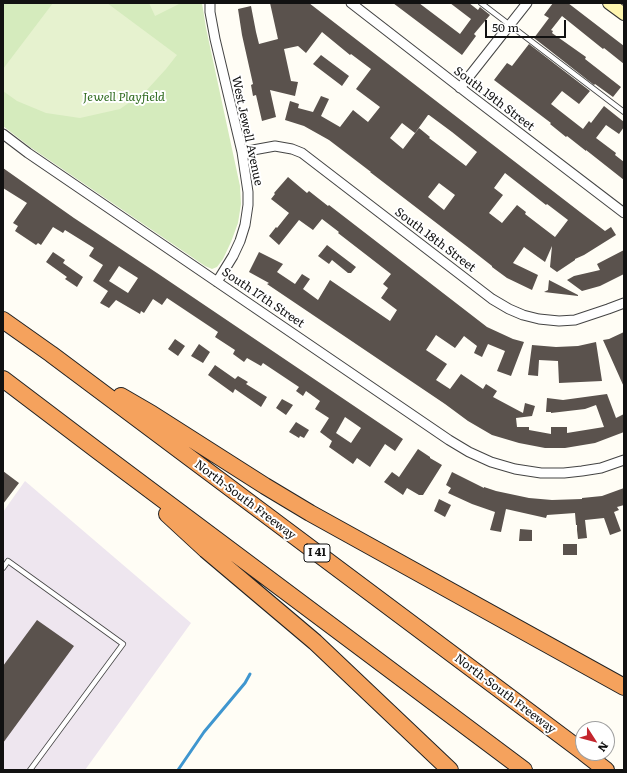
<!DOCTYPE html>
<html>
<head>
<meta charset="utf-8">
<style>
	body { margin:0 }
	#map { position:relative; width:627px; height:773px; overflow:hidden; background:#fffdf5; font-family:Literata,serif }
	canvas { display:block }
	.frame { position:absolute; inset:0; border:4px solid #111; pointer-events:none }
	.north { position:absolute; left:575px; top:721px; width:40px; height:40px; box-sizing:border-box; background:#fff; border:1px solid #a0a0a0; border-radius:50%; rotate:126deg; font-size:11px; font-weight:700; line-height:16px; text-align:center; color:#111 }
	.north::after { content:''; display:block; margin:auto; width:14px; height:18px; background:#c4262e; clip-path:polygon(50% 0,100% 100%,50% 72%,0 100%) }
	.scale { position:absolute; left:485px; top:20px; width:81px; height:18px; box-sizing:border-box; border:2px solid #111; border-top:0; padding-left:5px; font-size:12px; line-height:14px; white-space:nowrap; color:#111; -webkit-text-stroke:3px #fff; paint-order:stroke }
</style>
</head>
<body>
<div id="map">
<canvas width="627" height="773"></canvas>
<div class="frame"></div>
<div class="north">N</div>
<div class="scale">50 m</div>
</div>
<script>
const ctx = document.querySelector('canvas').getContext('2d');
ctx.lineJoin = 'round';
function paint(path, color) { ctx.fillStyle = color; ctx.fill(path, 'evenodd'); }
const poly = rows => new Path2D(rows.map(r => 'M' + r).join(''));
function stroke(path, color, width, dash) { ctx.strokeStyle = color; ctx.lineWidth = width; ctx.lineCap = dash ? 'butt' : 'round'; ctx.setLineDash(dash || []); ctx.stroke(path); }
function drawText(font, color, halo, rows, align = 'center') {
  ctx.font = font + ' Literata,serif'; ctx.lineWidth = 4; ctx.setLineDash([]); ctx.textBaseline = 'middle'; ctx.strokeStyle = halo; ctx.fillStyle = color; for (const [text, x, y, turn = 0] of rows) {
    ctx.save(); ctx.translate(x, y); ctx.rotate((+turn || 0) * Math.PI / 180); ctx.textAlign = isNaN(turn) ? turn : align; if (halo) ctx.strokeText(text, 0, 0); ctx.fillText(text, 0, 0); ctx.restore();
  }
}
const industrial = poly([
	[25,481,191,623,85,770,3,770,3,512]
]);
const green = poly([
	[3,3,202,3,206,28,240,186,241,204,238,223,231,242,223,259,217,267,212,269,205,266,30,147,3,126]
]);
const pitch = poly([
	[53,3,107,3,177,55,166,69,146,91,120,109,80,118,46,113,17,101,3,91,3,69],
	[149,3,178,3,179,4,155,16]
]);
const stream = poly([
	[178,770,204,732,245,683,250,674]
]);
const building = poly([
	[270,3,309,3,580,212,605,231,611,227,616,235,584,255,575,259,575,260,557,272,550,267,552,246,545,262,524,247,513,263,538,275,532,290,507,278,492,267,492,266,469,248,370,172,371,172,329,140,304,126,285,120,290,101,299,104,298,108,313,112,321,96,329,99,321,116,340,127,353,110,368,122,380,107,356,89,371,69,351,54,350,55,322,32,306,53,298,46,284,49,291,81,298,82,295,96,270,90,276,117,262,121,256,95,253,96,251,85,253,84,242,35,238,9,251,6,256,32,259,44,278,39],
	[428,115,429,115,452,132,477,152,466,166,429,138,430,137,419,128,403,149,390,138,402,123,415,133],
	[505,173,546,205,547,204,568,220,555,237,525,214,526,212,517,205,502,223,489,213,503,195,494,188],
	[439,183,455,195,444,210,428,197],
	[393,3,419,3,460,34,471,19,450,3,469,3,478,10,480,7,490,15,474,34,476,36,462,55],
	[553,3,568,3,624,46,624,64,604,48,603,49,562,16,551,30,553,31,552,33,586,57,585,59,621,87,613,97,595,84,594,85,534,38,549,18,544,15],
	[529,44,590,91,579,104,562,91,551,104,583,129,589,121,591,123,604,106,624,122,624,127,619,134,606,125,596,138,616,153,615,155,624,162,624,180,586,150,586,151,567,136,566,137,550,124,551,123,494,80,507,63,512,66],
	[321,55,349,76,342,86,313,64],
	[3,168,74,218,157,273,403,439,395,451,385,444,370,467,357,458,353,464,329,447,332,441,320,432,329,418,315,409,320,401,306,391,303,396,296,391,299,387,263,363,261,366,247,358,244,362,233,354,235,350,215,337,218,332,167,298,162,305,153,299,144,313,141,311,140,314,116,300,109,308,100,303,108,291,93,281,103,265,89,256,94,248,65,230,63,233,53,227,41,245,38,243,36,245,15,231,18,226,13,223,27,203,3,188],
	[119,266,138,278,128,293,109,281],
	[345,417,361,428,351,443,336,433],
	[288,177,307,193,309,191,328,206,329,205,487,327,513,339,524,342,511,376,497,371,505,351,488,344,482,357,474,353,477,346,464,336,455,348,436,335,426,350,447,364,436,380,450,389,461,374,483,389,486,384,497,391,493,397,523,413,525,403,535,406,532,416,516,418,517,427,529,427,529,430,551,434,551,427,567,427,567,433,604,427,596,405,585,409,551,413,551,412,546,412,547,398,563,400,607,394,616,418,624,414,624,432,595,443,565,448,545,448,519,443,492,435,468,421,445,404,267,284,269,283,249,272,259,252,283,264,277,272,295,284,302,274,310,279,303,289,318,300,330,280,390,321,397,310,381,298,388,288,383,284,391,274,338,233,339,232,322,219,313,230,299,220,279,245,269,236,276,227,277,228,289,213,271,199,275,194,274,193],
	[327,245,356,267,351,273,348,273,332,260,329,264,318,256],
	[624,250,624,274,600,286,582,291,567,280,574,276,600,270,597,264],
	[53,252,65,260,63,263,83,277,77,287,65,279,67,277,46,262],
	[549,280,578,295,578,296,544,292,548,290],
	[624,332,624,387,603,340,609,339],
	[175,339,185,346,178,356,168,349],
	[596,342,602,381,559,383,558,361,539,360,538,376,528,375,532,345,556,347,578,346],
	[199,344,210,352,203,363,191,356],
	[215,365,235,379,238,376,248,382,246,384,267,397,261,407,235,389,233,393,208,375],
	[282,399,293,405,286,415,276,408],
	[296,422,309,430,304,438,300,436,299,438,289,432],
	[418,449,430,457,430,458,442,465,423,495,419,495,407,488,403,495,384,482,392,472,399,477],
	[3,471,19,483,3,504],
	[452,472,484,488,484,487,496,491,529,498,552,500,582,499,582,498,602,496,624,488,624,505,617,507,619,510,614,512,621,531,610,535,604,518,585,520,587,538,578,539,577,530,577,525,576,525,575,513,547,515,546,518,506,509,501,532,490,530,495,512,472,504,448,493,451,488,446,485],
	[439,499,451,505,445,517,434,511],
	[520,529,532,530,532,541,519,541],
	[563,544,577,544,577,555,563,555],
	[37,620,74,646,3,743,3,666]
]);
const lane = poly([
	[481,3,624,112],
	[3,568,8,561,123,644,30,770]
]);
const street = poly([
	[210,3,210,12,215,39,242,152,248,192,248,205,245,225,240,241,233,256,217,282],
	[351,3,471,96,624,213],
	[460,88,527,3],
	[3,134,28,153,449,440,469,452,491,462,515,469,541,473,564,473,582,471,601,468,624,460],
	[242,152,275,146,292,149,302,153,492,299,509,309,523,315,539,319,559,321,575,320,608,309,624,303]
]);
const secondary = poly([
	[609,3,624,14]
]);
const highway = poly([
	[3,320,51,354,583,752],
	[3,379,98,451,524,770],
	[121,396,152,414,265,486,310,513,624,687],
	[167,514,206,550,315,642,450,770],
	[584,753,606,770]
]);
const shields = [
	[317,553,26]
];
const shieldNames = [
	["I 41",317,553]
];
const parkNames = [
	["Jewell Playfield",124,97]
];
const streetNames = [
	["South 19th Street",494,99,37],
	["West Jewell Avenue",247,131,78],
	["South 18th Street",435,240,37],
	["South 17th Street",263,298,34],
	["North-South Freeway",245,500,37],
	["North-South Freeway",505,694,37]
];
paint(industrial, '#eee6ef');
paint(green, '#d5ebbd');
paint(pitch, '#e6f2cf');
stroke(stream, '#3f96cf', 3);
paint(building, '#5a524d');
stroke(lane, '#444', 6);
stroke(street, '#444', 11);
stroke(secondary, '#333', 14);
stroke(highway, '#222', 18);
stroke(lane, '#fff', 4.5);
stroke(street, '#fff', 9);
stroke(secondary, '#fff6b0', 12);
stroke(highway, '#f5a25d', 16);
for (const [x, y, w] of shields) { const box = new Path2D(); box.roundRect(x - w / 2, y - 9, w, 18, 3); ctx.fillStyle = '#fff'; ctx.fill(box); stroke(box, '#111', 1); }
drawText('bold 11px', '#111', null, shieldNames);
drawText('italic 12px', '#2f6b1f', '#fff', parkNames);
drawText('12px', '#111', '#fff', streetNames);
</script>
</body>
</html>
